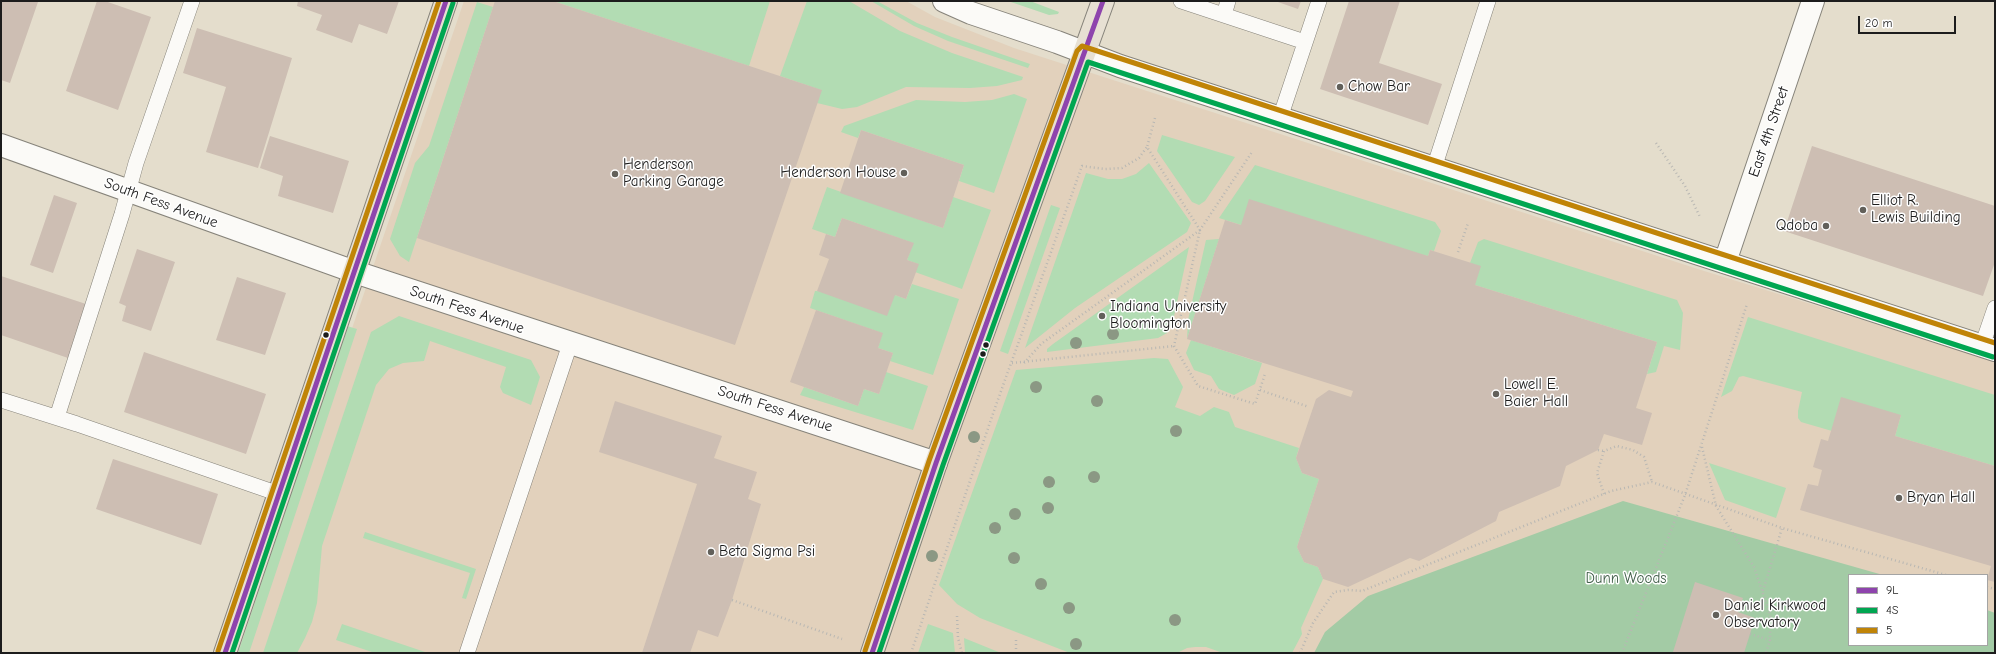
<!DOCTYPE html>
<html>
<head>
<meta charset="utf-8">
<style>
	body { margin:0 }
	#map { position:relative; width:1996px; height:654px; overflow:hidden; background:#e4ddcc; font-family:"Comic Neue",sans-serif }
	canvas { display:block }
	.frame { position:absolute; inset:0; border:2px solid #1c1c1c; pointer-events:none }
	.legend { position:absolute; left:1848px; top:574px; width:140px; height:72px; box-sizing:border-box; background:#fff; border:1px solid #a4a4a4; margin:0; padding:5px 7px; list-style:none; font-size:12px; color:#1c1c1c }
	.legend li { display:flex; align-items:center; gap:8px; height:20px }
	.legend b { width:20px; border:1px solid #a4a4a4 }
	.scale { position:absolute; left:1858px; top:16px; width:98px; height:18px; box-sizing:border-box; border:2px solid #1c1c1c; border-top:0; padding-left:5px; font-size:12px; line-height:14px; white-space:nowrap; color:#1c1c1c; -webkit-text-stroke:3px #fff; paint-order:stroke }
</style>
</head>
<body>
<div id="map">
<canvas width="1996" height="654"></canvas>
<div class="frame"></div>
<ul class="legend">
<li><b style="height:5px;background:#8e44ad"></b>9L</li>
<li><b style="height:5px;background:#00a651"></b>4S</li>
<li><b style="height:5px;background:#c08407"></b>5</li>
</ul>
<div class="scale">20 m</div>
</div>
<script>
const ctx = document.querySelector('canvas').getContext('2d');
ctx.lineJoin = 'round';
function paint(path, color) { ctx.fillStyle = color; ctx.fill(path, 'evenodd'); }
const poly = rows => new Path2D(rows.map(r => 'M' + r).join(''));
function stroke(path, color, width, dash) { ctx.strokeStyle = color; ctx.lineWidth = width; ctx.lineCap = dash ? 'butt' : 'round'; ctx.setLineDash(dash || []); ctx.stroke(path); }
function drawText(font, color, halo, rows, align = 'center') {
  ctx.font = font + ' "Comic Neue",sans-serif'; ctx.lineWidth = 3; ctx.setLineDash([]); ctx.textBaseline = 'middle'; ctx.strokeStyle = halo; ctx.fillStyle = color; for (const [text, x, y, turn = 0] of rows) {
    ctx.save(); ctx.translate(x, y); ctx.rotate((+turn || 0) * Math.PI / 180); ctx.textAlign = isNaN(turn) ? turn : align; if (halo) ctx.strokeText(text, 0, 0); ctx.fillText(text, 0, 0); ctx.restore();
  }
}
const built = poly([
	[464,1,906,1,935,17,1014,48,1701,270,1995,361,1995,653,241,653],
	[1849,575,1987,575,1987,645,1849,645]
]);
const green = poly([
	[553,1,770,1,749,66],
	[807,1,849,1,900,31,952,53,1023,77,1022,80,997,86,970,88,906,87,857,107,842,109,817,103,821,90,780,76],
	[871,1,877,1,917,23,952,37,1030,64,1028,68,948,41,914,26],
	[1008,1,1030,1,1059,12,1058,14,1049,15],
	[477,2,493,7,409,262,400,256,390,239,415,163,429,146],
	[1014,94,1027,99,994,193,959,181,964,165,861,130,858,138,841,132,844,126,916,100,965,102,992,100],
	[1162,135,1235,157,1205,201,1199,205,1192,202,1157,151],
	[1149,163,1191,223,1187,232,1075,308,1025,348,1086,173,1108,179,1122,179,1136,174],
	[1255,165,1435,222,1441,231,1434,251,1430,250,1428,256,1241,225,1219,218],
	[827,187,943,228,953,197,991,210,962,289,915,272,918,264,907,260,913,243,842,218,835,237,812,229],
	[1051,205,1060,208,1008,354,1000,351],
	[1219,239,1187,339,1188,320,1206,240],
	[1484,239,1677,300,1683,313,1680,350,1664,346,1656,372,1647,374,1657,342,1475,285,1470,263,1478,242],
	[1189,247,1173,321,1167,333,1158,338,1047,352,1047,349,1053,344],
	[912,284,959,299,933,375,890,361,893,353,878,348,882,333,810,308,815,291,895,295,906,299],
	[399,316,531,360,540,377,531,405,503,393,500,387,506,367,430,341,424,361,403,363,389,369,376,385,322,546,317,603,312,622,305,638,297,653,263,653,371,332],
	[1748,317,1995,395,1995,466,1895,436,1901,415,1832,431,1801,422,1798,418,1798,411,1802,392,1743,376,1739,377,1732,391,1721,397],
	[347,326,357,329,249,653,238,653],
	[1191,340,1262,363,1255,384,1234,395,1219,389,1211,376,1194,370,1186,353],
	[1154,358,1168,359,1183,387,1175,407,1200,416,1214,407,1229,412,1235,427,1299,448,1296,458,1302,473,1319,479,1297,547,1304,562,1318,567,1323,579,1301,628,1302,634,1292,653,1223,653,1206,647,1195,647,1187,648,1177,653,1070,653,980,618,957,604,939,585,1016,370],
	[886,372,928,386,913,430,800,395,804,387,858,406,864,389,879,394],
	[1709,463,1786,488,1776,518,1725,500],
	[365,532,476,569,466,599,462,598,470,573,363,538],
	[342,624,428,653,375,653,336,640],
	[928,624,953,633,955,653,918,653],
	[964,638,1001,653,965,653]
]);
const forest = poly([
	[1623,501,1883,575,1849,575,1849,645,1987,645,1987,610,1995,613,1995,653,1314,653,1325,632,1368,596]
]);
const building = poly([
	[1,1,38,2,10,83,1,80],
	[97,1,105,1,151,17,118,110,66,91],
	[298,1,399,1,387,34,359,24,352,43,316,30,322,15,297,6],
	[495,1,553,1,822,90,735,345,417,238],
	[1275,1,1301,1,1298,9],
	[1349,1,1400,1,1379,63,1442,84,1428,125,1320,89],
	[197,28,292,58,258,168,206,152,226,87,183,73],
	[861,130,964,165,943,228,840,193],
	[270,136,349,161,333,213,278,196,283,176,260,168],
	[1812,146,1995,206,1995,262,1983,296,1784,231],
	[54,195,77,203,53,273,30,265],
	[1249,199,1428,256,1430,250,1481,266,1475,285,1657,342,1636,408,1652,413,1642,445,1604,434,1598,450,1566,466,1560,486,1499,512,1496,521,1419,561,1410,558,1348,587,1323,579,1318,567,1304,562,1297,547,1319,479,1302,473,1296,458,1316,399,1329,390,1351,397,1353,391,1187,339,1225,220,1241,225],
	[842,218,914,243,907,260,919,264,906,299,895,295,887,316,817,291,829,259,819,255,826,234,835,237],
	[137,249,175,262,151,331,122,321,126,306,119,303],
	[1,276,86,304,68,358,1,335],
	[237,277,286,293,265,355,216,340],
	[816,310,883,333,878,348,893,353,879,394,864,389,858,406,790,382],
	[144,352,266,394,246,454,124,412],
	[1841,397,1901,415,1895,436,1995,466,1995,582,1987,580,1991,566,1800,510,1808,484,1818,486,1822,470,1813,467,1821,439,1828,441],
	[615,401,722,436,714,458,757,472,748,499,761,504,732,600,718,637,698,630,690,653,642,653,697,484,599,452],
	[113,459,218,494,201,545,96,509],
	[1695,582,1743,598,1738,612,1755,618,1744,653,1673,652]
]);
const path = poly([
	[1155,118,1147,147,1200,230,1252,152],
	[1656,143,1685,186,1700,217],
	[1458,252,1468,223],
	[1012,363,1174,346],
	[1024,363,1041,344,1200,230,1174,346,1198,386,1255,404,1265,374],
	[1260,390,1309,407],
	[1702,447,1716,506,1754,567,1770,614,1770,640,1766,653],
	[1598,450,1604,451],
	[1604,494,1597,473,1604,451,1617,446,1633,450,1644,457,1652,482],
	[1987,587,1995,589],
	[1763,591,1782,528],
	[732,600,842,639],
	[957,616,958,638,962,653],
	[1750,634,1770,640],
	[911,653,996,405,1082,166,1105,169,1122,168,1139,158,1147,147],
	[1016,653,1016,638],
	[1300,653,1313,623,1334,592,1348,590,1362,591,1611,491,1652,482,1782,528,1946,575],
	[1622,653,1685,495,1747,304]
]);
const service = poly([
	[1181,1,1305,42],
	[1224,15,1228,1],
	[1280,118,1319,1],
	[1434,168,1488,1],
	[1982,346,1995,308],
	[1,400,77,424,279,494],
	[57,417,122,214,136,163,192,1],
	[467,653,570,344]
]);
const minor = poly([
	[1,145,355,272,936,463],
	[1725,262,1813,1]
]);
const tertiary = poly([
	[944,1,971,13,1057,42,1120,66,1995,350]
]);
const primary = poly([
	[225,653,446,1],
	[872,653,936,463,1103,1]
]);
const bus1 = poly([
	[225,653,446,1],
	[872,653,936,463,1103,1]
]);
const bus2 = poly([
	[232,653,453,3],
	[879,653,943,465,1088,62,1993,357]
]);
const bus3 = poly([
	[218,651,439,1],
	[865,651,929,461,1077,51,1082,46,1995,343]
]);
const trees = [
	[1113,334],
	[1076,343],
	[1036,387],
	[1097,401],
	[1176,431],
	[974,437],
	[1094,477],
	[1049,482],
	[1048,508],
	[1015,514],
	[995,528],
	[932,556],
	[1014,558],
	[1041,584],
	[1069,608],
	[1175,620],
	[1076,644]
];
const markers = [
	[1340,87,4,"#62605a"],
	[904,173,4,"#62605a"],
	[615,174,4,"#62605a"],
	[1863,210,4,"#62605a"],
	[1826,226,4,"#62605a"],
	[1102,316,4,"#62605a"],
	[326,335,3.5,"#1c1c1c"],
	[986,345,3.5,"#1c1c1c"],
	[983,354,3.5,"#1c1c1c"],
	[1496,394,4,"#62605a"],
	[1899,498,4,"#62605a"],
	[711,552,4,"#62605a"],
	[1716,615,4,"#62605a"]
];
const poiNames = [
	["Chow Bar",1348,87],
	["Henderson",623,165],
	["Parking Garage",623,182],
	["Henderson House",896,173,"right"],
	["Elliot R.",1871,201],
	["Lewis Building",1871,218],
	["Qdoba",1818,226,"right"],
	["Indiana University",1110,307],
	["Bloomington",1110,324],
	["Lowell E.",1504,385],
	["Baier Hall",1504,402],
	["Bryan Hall",1907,498],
	["Beta Sigma Psi",719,552],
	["Daniel Kirkwood",1724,606],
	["Observatory",1724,623]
];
const streetNames = [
	["East 4th Street",1769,132,-71],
	["South Fess Avenue",161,203,20],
	["South Fess Avenue",467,310,19],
	["South Fess Avenue",775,409,18]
];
const parkNames = [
	["Dunn Woods",1626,579]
];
paint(built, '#e2d1bc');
paint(green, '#b2dcb3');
paint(forest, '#a3cba5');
paint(building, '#cdbeb3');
stroke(service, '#86837a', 16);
stroke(minor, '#86837a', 24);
stroke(tertiary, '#86837a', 24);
stroke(primary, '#86837a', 24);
stroke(path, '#b8b7b3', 2.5, [1, 3]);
stroke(service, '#fbfaf7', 15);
stroke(minor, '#fbfaf7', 22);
stroke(tertiary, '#fbfaf7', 22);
stroke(primary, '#e7e0d3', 22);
stroke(bus1, '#8e44ad', 5);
stroke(bus2, '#00a651', 5);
stroke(bus3, '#c08407', 5);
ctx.fillStyle = '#8b9884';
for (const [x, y] of trees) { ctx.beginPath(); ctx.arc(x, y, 6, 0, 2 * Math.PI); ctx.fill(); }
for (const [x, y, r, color] of markers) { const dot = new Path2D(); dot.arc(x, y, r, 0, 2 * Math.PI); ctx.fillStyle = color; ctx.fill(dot); stroke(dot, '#fff', 1.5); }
drawText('15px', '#1c1c1c', '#fff', poiNames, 'left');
drawText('15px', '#1c1c1c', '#fff', streetNames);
drawText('15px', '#425f4a', '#fff', parkNames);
</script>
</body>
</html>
